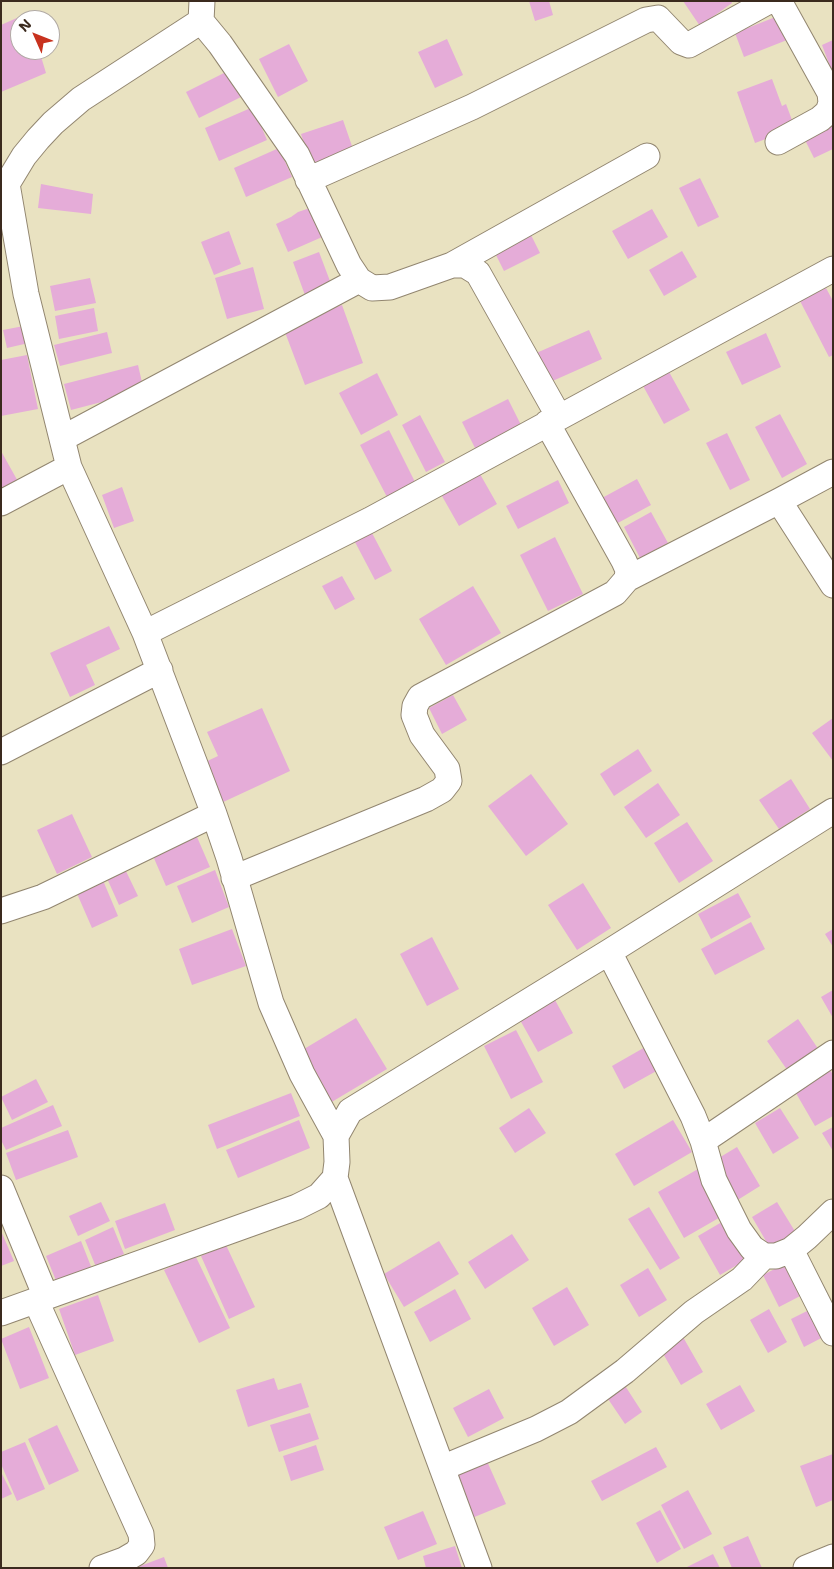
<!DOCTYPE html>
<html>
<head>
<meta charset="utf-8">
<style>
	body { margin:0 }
	#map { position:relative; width:834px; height:1569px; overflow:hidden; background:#e9e2c1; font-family:"Shantell Sans",sans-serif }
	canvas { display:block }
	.frame { position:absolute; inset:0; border:2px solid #3b2a1e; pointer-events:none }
	.north { position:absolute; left:10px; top:10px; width:50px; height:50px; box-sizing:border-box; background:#fff; border:1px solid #b1aaa5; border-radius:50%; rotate:314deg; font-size:14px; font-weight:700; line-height:20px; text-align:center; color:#3b2a1e }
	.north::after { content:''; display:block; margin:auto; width:18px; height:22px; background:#c8321e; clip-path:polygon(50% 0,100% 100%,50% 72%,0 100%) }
</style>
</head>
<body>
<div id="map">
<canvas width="834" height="1569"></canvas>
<div class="frame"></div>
<div class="north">N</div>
</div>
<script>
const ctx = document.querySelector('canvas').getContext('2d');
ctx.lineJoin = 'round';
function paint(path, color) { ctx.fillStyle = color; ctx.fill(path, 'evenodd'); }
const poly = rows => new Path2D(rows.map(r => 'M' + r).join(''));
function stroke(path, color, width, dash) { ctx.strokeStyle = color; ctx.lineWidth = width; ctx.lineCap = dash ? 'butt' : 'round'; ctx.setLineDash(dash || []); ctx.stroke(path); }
const building = poly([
	[529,1,549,1,553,15,535,21],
	[683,1,731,1,732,3,700,26],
	[28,13,30,20,20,20,20,50,39,50,46,73,1,92,1,25],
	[778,16,787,40,744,57,735,33],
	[447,39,463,75,435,88,418,52],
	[833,40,833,69,831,69,822,45],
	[289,44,308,81,278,97,259,59],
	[228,71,241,97,199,118,186,92],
	[772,79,782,106,786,104,795,128,755,143,737,92],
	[253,107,267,140,219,161,205,128],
	[833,119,833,149,814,158,802,134],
	[343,120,353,149,311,164,301,134],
	[279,148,292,177,246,197,234,168],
	[700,178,719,217,698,227,679,188],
	[41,184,93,194,91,214,38,208],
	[316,206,329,234,288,252,276,224,291,217,298,212],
	[652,209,668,237,628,259,612,231],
	[528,229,540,253,504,271,492,247],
	[229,231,241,264,214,275,201,242],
	[682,251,697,277,664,296,649,270],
	[319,252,333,289,306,298,293,262],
	[253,267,264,309,227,319,215,278],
	[90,278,96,303,55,311,50,286],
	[826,288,833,301,833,355,829,357,800,301],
	[342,305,363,363,305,385,283,327],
	[94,308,98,331,59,339,55,316],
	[29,325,33,342,7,348,3,330],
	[589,330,602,359,548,383,534,354],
	[107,332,112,353,60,366,54,345],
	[766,333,781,367,742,385,726,352],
	[27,355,38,409,1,416,1,360],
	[138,365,144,391,71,410,64,384],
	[668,370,690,410,664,424,642,384],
	[377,373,398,415,361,435,339,393],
	[508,399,523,429,477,452,462,422],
	[780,414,807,464,782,478,755,427],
	[420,415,445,462,426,472,402,425],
	[389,430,415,482,387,497,360,445],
	[727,433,750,480,730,490,706,443],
	[1,451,20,485,1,495],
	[476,467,497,504,459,526,438,489],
	[637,479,651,505,616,524,602,498],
	[558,480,569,503,518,529,506,506],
	[122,487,134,521,114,528,102,495],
	[651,512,668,543,640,558,624,527],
	[372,533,392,571,375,580,355,542],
	[555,537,583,594,548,611,520,555],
	[342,576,355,599,335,610,322,586],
	[473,586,501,633,446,665,419,619],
	[109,626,120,649,86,665,95,685,70,697,50,653],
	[453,695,467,720,442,734,429,708],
	[262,708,290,771,219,804,201,764,218,756,207,732],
	[833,718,833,761,812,733],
	[638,749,652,771,614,796,600,774],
	[531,774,568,824,526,856,488,806],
	[791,779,810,809,779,829,759,800],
	[658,783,680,815,646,838,624,807],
	[72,814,92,857,57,874,37,830],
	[687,822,713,861,679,883,654,843],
	[194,830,210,867,166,886,150,849],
	[123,865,138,896,119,905,105,874],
	[215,870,229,907,192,923,177,886],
	[102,878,118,916,92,928,75,889],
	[583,883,611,928,577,950,548,905],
	[738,893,751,917,711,939,698,914],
	[751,922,765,949,715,975,701,949],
	[232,929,246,966,192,985,179,949],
	[833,929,833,947,825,934],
	[432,937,459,989,427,1006,400,954],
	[833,990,833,1018,821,997],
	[555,1000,573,1033,538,1052,520,1020],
	[356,1018,387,1069,330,1103,299,1052],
	[798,1019,821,1053,790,1074,767,1041],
	[516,1030,543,1082,511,1099,484,1046],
	[647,1046,660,1069,624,1089,612,1066],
	[829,1068,833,1075,833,1116,815,1126,793,1088],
	[36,1079,48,1102,12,1120,1,1097],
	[291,1093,300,1116,217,1149,208,1125],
	[53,1105,62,1126,6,1150,1,1140,1,1128],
	[529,1108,546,1133,515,1153,499,1128],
	[780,1108,799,1138,773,1154,755,1123],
	[299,1120,310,1148,238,1178,226,1150],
	[673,1120,692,1152,634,1186,615,1154],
	[833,1127,833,1151,822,1133],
	[68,1130,78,1157,16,1180,6,1153],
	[737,1147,760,1186,736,1201,712,1162],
	[698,1169,724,1215,684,1238,658,1192],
	[101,1202,110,1221,78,1236,69,1216],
	[777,1202,796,1233,770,1248,752,1217],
	[165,1203,175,1230,125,1249,115,1221],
	[649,1207,680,1258,660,1270,628,1219],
	[727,1219,749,1258,720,1275,698,1236],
	[113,1227,124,1254,96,1267,85,1240],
	[1,1231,14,1261,1,1266],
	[512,1234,529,1260,485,1289,468,1262],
	[81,1241,92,1269,57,1283,46,1256],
	[439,1241,459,1274,404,1307,384,1274],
	[226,1245,255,1307,229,1319,201,1256],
	[195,1255,230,1328,199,1343,164,1270],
	[790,1261,806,1293,779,1307,763,1275],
	[648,1268,667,1300,639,1317,620,1285],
	[567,1287,589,1325,554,1346,532,1308],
	[455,1289,471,1319,430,1342,414,1312],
	[98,1295,114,1341,75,1355,59,1309],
	[817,1306,831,1333,804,1347,791,1319],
	[769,1309,787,1342,768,1353,750,1320],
	[29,1327,49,1378,20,1389,1,1339],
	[683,1337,703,1372,681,1385,661,1350],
	[274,1378,278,1390,301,1383,309,1407,248,1427,236,1390],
	[622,1381,642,1412,625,1424,604,1393],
	[740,1385,755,1411,721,1430,706,1404],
	[489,1389,504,1418,468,1437,453,1408],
	[310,1413,319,1439,279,1452,270,1425],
	[57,1425,79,1471,49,1485,28,1439],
	[25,1442,45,1489,17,1501,1,1464,1,1452],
	[316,1445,324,1470,291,1481,283,1456],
	[656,1447,667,1467,602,1501,591,1481],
	[833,1454,833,1500,816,1507,800,1466],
	[486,1459,506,1504,472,1518,453,1474],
	[1,1472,12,1494,1,1499],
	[688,1490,712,1534,684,1549,661,1505],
	[660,1510,681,1549,657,1563,636,1523],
	[423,1511,437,1544,398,1560,384,1527],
	[748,1536,762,1568,732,1568,723,1547],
	[455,1546,462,1568,426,1568,423,1556],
	[713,1554,720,1568,685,1568],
	[164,1557,168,1568,135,1568]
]);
const minor = poly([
	[202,1,201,21,81,99,53,123,38,139,24,156,7,184,26,294,69,467,145,633,214,814,229,858,271,1003,302,1074,336,1136],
	[201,21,220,44,297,155,349,265,359,280,372,288,390,287,452,265,465,265,478,273,559,417],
	[778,142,820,119,828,112,831,103,830,93,779,1],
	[308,180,472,107,646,20,658,18,681,42,689,45,769,1],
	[452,265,647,156],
	[63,438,359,280],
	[779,501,833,585],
	[1,503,69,467],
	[627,579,779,501,833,472],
	[145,633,370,520,833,269],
	[1,752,160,670],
	[234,878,426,799,442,790,449,781,447,769,422,735,414,715,415,706,420,697,615,593,627,579,628,570,624,561,547,423],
	[1,911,43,897,214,814],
	[609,952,693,1116,703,1141,714,1180,739,1230,752,1248,764,1256,776,1256,791,1250,833,1333],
	[703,1141,833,1053],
	[335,1178,479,1568],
	[1,1188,46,1297],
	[791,1250,807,1237,833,1212],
	[36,1301,141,1534,142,1545,136,1553,124,1560,102,1568],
	[1,1313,297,1207,319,1196,335,1178,337,1162,336,1136,350,1111,609,952,833,811],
	[442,1468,536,1429,569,1412,625,1371,694,1312,742,1279,764,1256],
	[806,1568,833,1557]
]);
paint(building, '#e5acd8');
stroke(minor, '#928670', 27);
stroke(minor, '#fff', 25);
</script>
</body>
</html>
